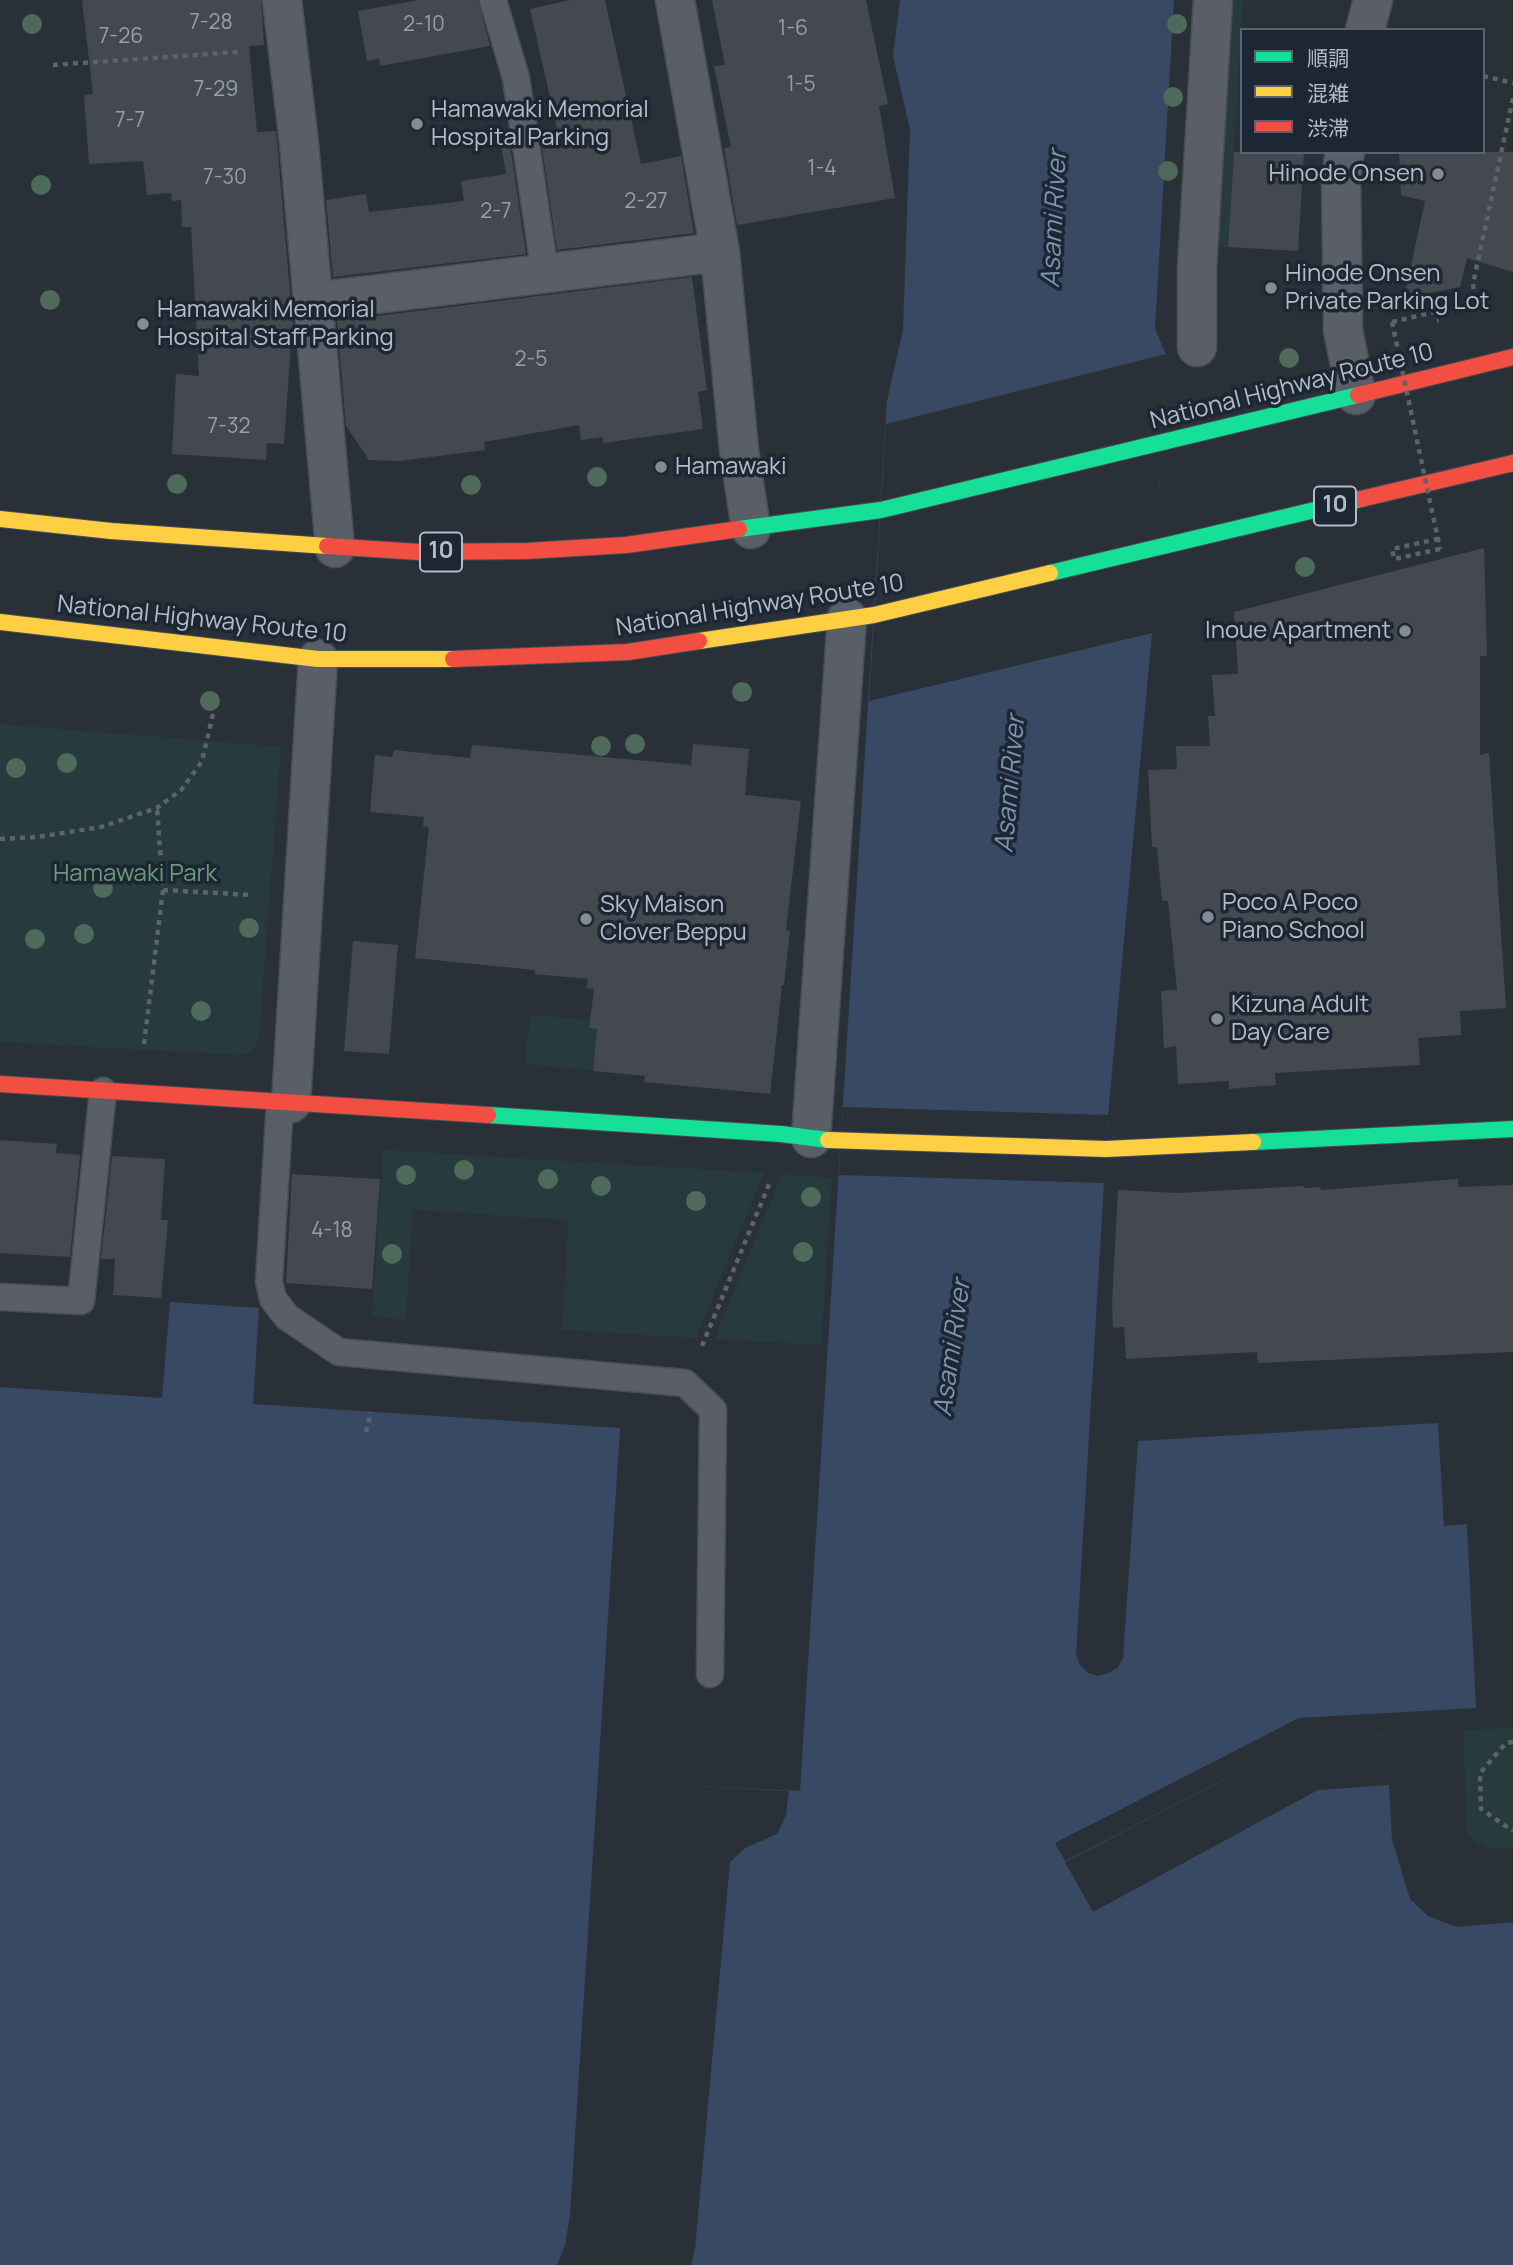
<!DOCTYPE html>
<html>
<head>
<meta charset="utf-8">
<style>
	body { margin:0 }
	#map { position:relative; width:1513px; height:2265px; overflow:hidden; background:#2a3038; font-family:Manrope,"Noto Sans JP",sans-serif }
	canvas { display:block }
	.legend { position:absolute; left:1240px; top:28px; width:245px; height:126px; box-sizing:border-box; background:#1d2633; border:2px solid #59626f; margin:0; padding:9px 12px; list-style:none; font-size:21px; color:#b4bcc9 }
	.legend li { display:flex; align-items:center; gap:14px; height:35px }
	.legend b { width:35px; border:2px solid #59626f }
</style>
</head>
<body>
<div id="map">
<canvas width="1513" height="2265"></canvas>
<ul class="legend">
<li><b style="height:9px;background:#16e098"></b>順調</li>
<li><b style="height:9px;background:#ffcf43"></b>混雑</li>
<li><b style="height:9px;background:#f24e42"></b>渋滞</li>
</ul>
</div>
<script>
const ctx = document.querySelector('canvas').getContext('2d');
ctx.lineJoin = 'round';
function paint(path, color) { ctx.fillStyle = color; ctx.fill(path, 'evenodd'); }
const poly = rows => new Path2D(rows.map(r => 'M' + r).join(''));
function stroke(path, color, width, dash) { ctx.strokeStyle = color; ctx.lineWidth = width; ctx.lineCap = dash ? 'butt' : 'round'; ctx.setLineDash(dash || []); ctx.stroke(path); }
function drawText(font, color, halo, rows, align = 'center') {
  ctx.font = font + ' Manrope,sans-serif'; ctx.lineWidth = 7; ctx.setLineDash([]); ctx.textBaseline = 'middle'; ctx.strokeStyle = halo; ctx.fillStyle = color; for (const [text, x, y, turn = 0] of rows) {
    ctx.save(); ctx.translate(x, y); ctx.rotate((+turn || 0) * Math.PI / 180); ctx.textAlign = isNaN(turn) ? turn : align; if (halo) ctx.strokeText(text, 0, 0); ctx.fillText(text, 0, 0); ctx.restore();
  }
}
const green = poly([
	[1226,0,1243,0,1228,247,1210,246],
	[0,724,281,747,259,1038,253,1051,240,1055,0,1042],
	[530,1015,590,1020,589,1028,597,1029,593,1071,525,1064],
	[383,1150,764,1173,696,1338,562,1330,568,1220,413,1210,406,1320,372,1317],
	[782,1174,832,1178,821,1345,714,1339],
	[1513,1728,1513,1848,1491,1849,1473,1840,1467,1832,1463,1730]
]);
const water = poly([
	[900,0,1174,0,1155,329,1166,354,1152,633,1108,1115,1076,1655,1080,1665,1088,1673,1098,1676,1109,1673,1118,1667,1123,1658,1138,1441,1438,1423,1444,1526,1467,1524,1476,1708,1299,1718,1055,1843,1065,1861,1303,1739,1452,1730,1461,1835,1470,1848,1479,1855,1513,1855,1513,2265,623,2265,630,2234,663,1784,800,1791,887,401,903,330,910,129,893,56],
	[170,1302,259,1308,253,1404,620,1428,570,2216,565,2245,557,2265,0,2265,0,1387,162,1398]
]);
const pier = poly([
	[1166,354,1152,633,869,701,886,424],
	[843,1107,1108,1115,1104,1183,839,1175],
	[1452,1730,1461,1835,1470,1848,1479,1855,1513,1855,1513,1922,1456,1927,1428,1916,1410,1899,1392,1839,1389,1785,1318,1790,1093,1912,1065,1862,1303,1739],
	[663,1784,789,1791,786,1815,777,1834,745,1848,730,1862,695,2249,691,2265,623,2265,630,2234]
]);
const building = poly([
	[82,0,261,0,264,45,249,46,257,132,276,131,295,350,291,343,284,444,267,443,266,460,172,454,176,374,199,376,191,227,182,227,181,200,172,201,171,193,147,195,143,161,89,164,84,95,93,94],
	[419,0,478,0,490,46,380,66,379,59,367,61,358,11],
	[570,0,605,0,641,164,681,156,694,233,557,250,541,140,559,137,530,9],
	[712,0,866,0,888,104,879,106,895,198,737,225,724,148,731,147,714,66,725,65],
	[510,145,526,254,333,277,326,200,366,194,369,212,464,201,461,181,506,174,501,146],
	[1234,152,1304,152,1298,251,1228,247],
	[1399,152,1513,152,1513,272,1467,258,1460,287,1404,298,1425,201,1401,195],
	[692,277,707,390,698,392,703,429,603,443,603,437,581,440,579,425,484,442,485,450,399,461,369,460,346,426,337,321],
	[1484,548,1487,656,1480,656,1480,755,1489,753,1506,1008,1460,1011,1461,1035,1418,1038,1420,1065,1275,1073,1276,1085,1229,1089,1229,1081,1178,1084,1176,1046,1164,1048,1161,991,1177,990,1168,901,1162,901,1157,847,1152,847,1148,770,1177,769,1176,746,1210,746,1208,716,1215,716,1212,675,1238,674,1234,612],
	[693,744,749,749,745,795,801,801,786,930,790,931,784,985,782,985,770,1094,644,1082,645,1076,593,1071,597,1029,589,1028,594,989,587,988,588,979,535,974,535,970,415,958,429,827,423,826,424,817,370,812,375,755,392,757,394,750,470,758,472,745,691,765],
	[353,941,398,945,389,1054,344,1051],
	[0,1140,57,1144,56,1153,80,1155,70,1257,0,1253],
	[112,1156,165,1159,161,1220,168,1220,161,1298,113,1295,115,1259,101,1259],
	[292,1174,380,1179,372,1289,286,1283],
	[1458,1179,1458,1187,1513,1185,1513,1352,1258,1363,1257,1352,1126,1359,1124,1327,1113,1328,1112,1303,1118,1190,1178,1193,1304,1186,1304,1188,1320,1187,1321,1190]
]);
const path = poly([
	[53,65,238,52],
	[1483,76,1513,83],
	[1475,299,1473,284,1513,98],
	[1392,322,1439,311,1441,320,1437,321],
	[1440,549,1394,559,1392,549,1442,538],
	[0,839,37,837,101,827,157,808,182,789,202,761,213,714],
	[163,890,253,895],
	[144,1044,163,890,157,808],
	[702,1346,770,1182],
	[366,1432,371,1412],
	[1513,1742,1506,1743,1480,1773,1481,1809,1513,1831]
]);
const lane = poly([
	[493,0,516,78,545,273],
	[280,1103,269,1281,273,1299,287,1317,339,1352,685,1383,713,1410,710,1674],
	[0,1297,81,1301,103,1091]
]);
const street = poly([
	[282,0,299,143,335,548],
	[675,0,720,252,739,450,751,529],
	[1365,30,1373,0],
	[1345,152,1341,177,1343,330,1356,395],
	[312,302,720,252],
	[1197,347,1197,268,1213,0],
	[291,1103,318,659],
	[811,1138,847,618]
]);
const fast = poly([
	[739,529,881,510,1358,395],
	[1050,573,1361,499],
	[488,1115,781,1134,828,1140],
	[1253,1142,1513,1129]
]);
const slow = poly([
	[0,519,111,531,327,546],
	[0,622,318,659,453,659],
	[699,641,874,615,1050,573],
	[828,1140,1106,1149,1253,1142]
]);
const jam = poly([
	[1358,395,1513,357],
	[1361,499,1513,463],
	[327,546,419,552,527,551,626,545,739,529],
	[453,659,628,652,699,641],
	[0,1084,488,1115]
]);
const pathBridge = poly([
	[1392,322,1440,549]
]);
const trees = [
	[32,24],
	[1177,24],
	[1173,97],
	[1168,171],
	[41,185],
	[50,300],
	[1289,358],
	[597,477],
	[177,484],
	[471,485],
	[1305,567],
	[742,692],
	[210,701],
	[635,744],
	[601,746],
	[67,763],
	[16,768],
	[103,888],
	[249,928],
	[84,934],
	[35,939],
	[201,1011],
	[464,1170],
	[406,1175],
	[548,1179],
	[601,1186],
	[811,1197],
	[696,1201],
	[803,1252],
	[392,1254]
];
const markers = [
	[417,124,7,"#848b96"],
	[1438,174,7,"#848b96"],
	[1271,288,7,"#848b96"],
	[143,324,7,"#848b96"],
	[661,467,7,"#848b96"],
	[1405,631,7,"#848b96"],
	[1208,917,7,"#848b96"],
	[586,919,7,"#848b96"],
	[1217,1019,7,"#848b96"]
];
const numberNames = [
	["7-28",211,23],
	["2-10",424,25],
	["1-6",793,29],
	["7-26",121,37],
	["1-5",801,85],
	["7-29",216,90],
	["7-7",130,121],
	["1-4",822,169],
	["7-30",225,178],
	["2-27",646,202],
	["2-7",496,212],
	["2-5",531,360],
	["7-32",229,427],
	["4-18",332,1231]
];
const shields = [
	[1335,506,42],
	[441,552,42]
];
const shieldNames = [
	["10",1335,506],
	["10",441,552]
];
const poiNames = [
	["Hamawaki Memorial",431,110],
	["Hospital Parking",431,138],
	["Hinode Onsen",1424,174,"right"],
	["Hinode Onsen",1285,274],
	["Private Parking Lot",1285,302],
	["Hamawaki Memorial",157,310],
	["Hospital Staff Parking",157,338],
	["Hamawaki",675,467],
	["Inoue Apartment",1391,631,"right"],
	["Poco A Poco",1222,903],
	["Piano School",1222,931],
	["Sky Maison",600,905],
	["Clover Beppu",600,933],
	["Kizuna Adult",1231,1005],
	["Day Care",1231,1033]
];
const streetNames = [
	["National Highway Route 10",1292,387,-14],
	["National Highway Route 10",760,606,-9],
	["National Highway Route 10",202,620,6]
];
const parkNames = [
	["Hamawaki Park",135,874]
];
const waterNames = [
	["Asami River",1055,219,-87],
	["Asami River",1011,784,-85],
	["Asami River",953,1348,-82]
];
paint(green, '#273a3e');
paint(water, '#384963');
paint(pier, '#2a3038');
paint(building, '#444950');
stroke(lane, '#484c53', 29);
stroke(street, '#484c53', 41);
stroke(fast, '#484c53', 18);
stroke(slow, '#484c53', 18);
stroke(jam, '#484c53', 18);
stroke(path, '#5d636a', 4.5, [5, 5]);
stroke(lane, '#5a5e66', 26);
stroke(street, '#5a5e66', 38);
stroke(fast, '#16e098', 16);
stroke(slow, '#ffcf43', 16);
stroke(jam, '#f24e42', 16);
stroke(pathBridge, '#5d636a', 4.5, [5, 5]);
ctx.fillStyle = '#4e6a5a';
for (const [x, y] of trees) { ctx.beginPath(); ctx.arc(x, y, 10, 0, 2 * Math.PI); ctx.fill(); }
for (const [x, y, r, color] of markers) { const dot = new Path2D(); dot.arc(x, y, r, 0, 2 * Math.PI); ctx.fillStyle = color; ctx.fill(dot); stroke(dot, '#1d2633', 2.5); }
drawText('21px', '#989fab', null, numberNames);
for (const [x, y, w] of shields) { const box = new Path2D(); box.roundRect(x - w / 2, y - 19.5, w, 39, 5); ctx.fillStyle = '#1d2633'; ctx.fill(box); stroke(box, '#b4bcc9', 2); }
drawText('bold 23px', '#b4bcc9', null, shieldNames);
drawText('24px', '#b4bcc9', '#1d2633', poiNames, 'left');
drawText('24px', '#b4bcc9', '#1d2633', streetNames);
drawText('24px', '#6b9a76', '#1d2633', parkNames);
drawText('italic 26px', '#7c92b1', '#1d2633', waterNames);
</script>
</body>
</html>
